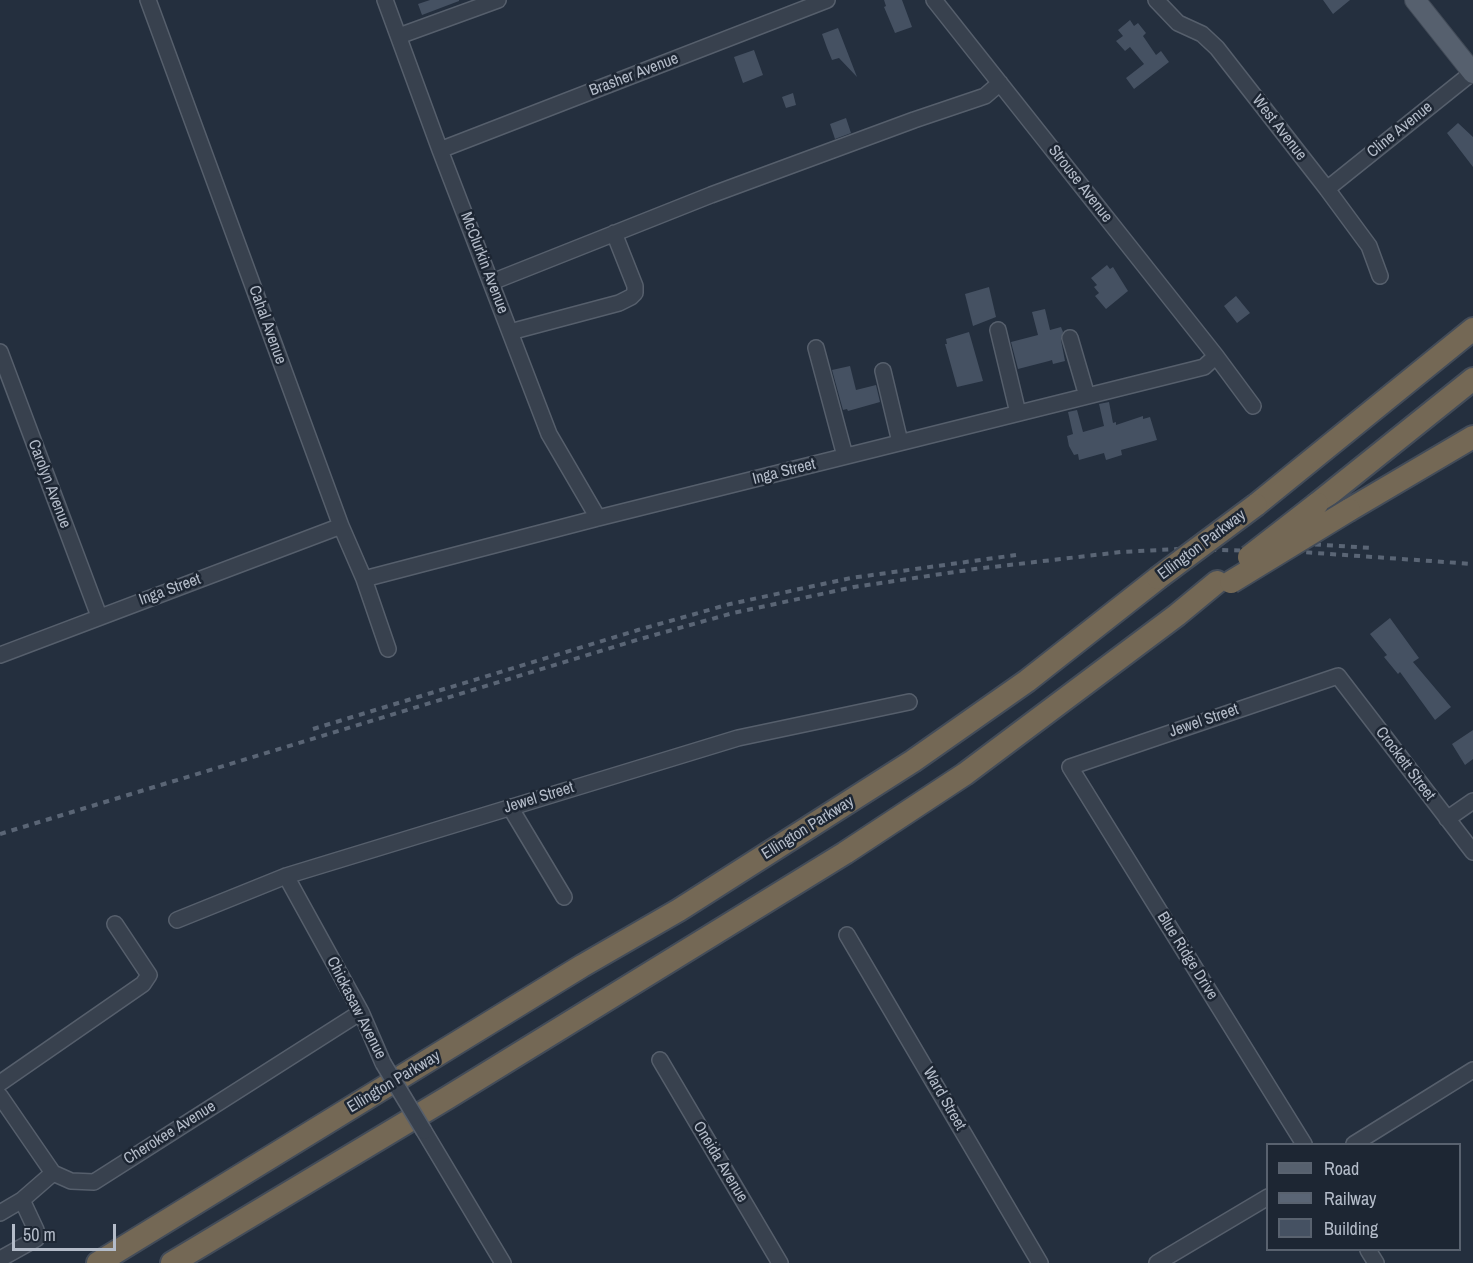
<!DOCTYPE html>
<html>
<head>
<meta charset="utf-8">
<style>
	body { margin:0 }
	#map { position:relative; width:1473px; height:1263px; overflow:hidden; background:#242f3e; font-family:"Archivo Narrow",sans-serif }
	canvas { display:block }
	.legend { position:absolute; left:1266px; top:1143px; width:195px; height:108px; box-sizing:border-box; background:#1d2633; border:2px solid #59626f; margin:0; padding:8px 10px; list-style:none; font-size:18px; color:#b4bcc9 }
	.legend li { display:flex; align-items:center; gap:12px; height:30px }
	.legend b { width:30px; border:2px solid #59626f }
	.scale { position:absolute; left:12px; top:1224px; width:104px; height:27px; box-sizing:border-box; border:3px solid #b4bcc9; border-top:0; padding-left:8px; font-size:18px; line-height:21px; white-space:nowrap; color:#b4bcc9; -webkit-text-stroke:4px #1d2633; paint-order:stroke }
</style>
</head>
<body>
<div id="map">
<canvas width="1473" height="1263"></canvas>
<ul class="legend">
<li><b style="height:8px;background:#56606e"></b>Road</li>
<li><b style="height:8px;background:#5a6575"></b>Railway</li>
<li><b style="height:16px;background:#455162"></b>Building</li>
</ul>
<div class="scale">50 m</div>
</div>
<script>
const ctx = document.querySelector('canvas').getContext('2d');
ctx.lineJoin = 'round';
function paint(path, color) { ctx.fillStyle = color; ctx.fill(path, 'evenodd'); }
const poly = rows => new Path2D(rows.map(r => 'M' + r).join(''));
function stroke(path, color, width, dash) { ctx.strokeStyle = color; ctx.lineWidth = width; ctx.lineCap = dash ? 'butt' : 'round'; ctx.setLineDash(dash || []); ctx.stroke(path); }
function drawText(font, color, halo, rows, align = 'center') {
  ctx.font = font + ' "Archivo Narrow",sans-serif'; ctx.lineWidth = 5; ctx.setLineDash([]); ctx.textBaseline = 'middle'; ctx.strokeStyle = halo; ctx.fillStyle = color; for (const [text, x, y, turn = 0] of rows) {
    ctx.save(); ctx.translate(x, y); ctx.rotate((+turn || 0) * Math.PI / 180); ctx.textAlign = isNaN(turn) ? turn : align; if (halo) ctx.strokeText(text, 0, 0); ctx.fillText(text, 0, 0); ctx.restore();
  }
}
const building = poly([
	[430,0,459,0,459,1,422,15,418,4],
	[884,0,902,0,912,27,895,33,884,7,886,6],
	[1323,0,1350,0,1333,14],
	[1130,20,1134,26,1138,23,1146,33,1143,36,1156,55,1161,51,1169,62,1134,89,1126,78,1144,64,1130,47,1125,51,1116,41,1123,36,1118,30],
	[838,28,857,77,839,58,832,60,827,48,822,34],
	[754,50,763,75,743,83,734,57],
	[793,93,796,105,786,108,782,97],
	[846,118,851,133,835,139,830,124],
	[1458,123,1473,137,1473,167,1447,133],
	[1107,265,1110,269,1113,267,1128,291,1106,309,1095,296,1099,293,1094,287,1097,285,1091,278],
	[989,287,996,317,973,326,965,294],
	[1236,296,1250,313,1237,323,1224,306],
	[1045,309,1050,330,1061,327,1063,332,1061,340,1065,361,1053,364,1052,360,1049,361,1018,369,1011,342,1038,335,1032,312],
	[969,332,983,381,957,387,945,344,947,344,946,339],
	[850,366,856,390,876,385,880,402,848,411,847,409,843,410,832,370],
	[1109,402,1113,423,1116,422,1116,425,1143,416,1143,419,1150,417,1157,440,1121,450,1122,455,1106,460,1104,453,1079,460,1078,454,1074,455,1069,446,1067,436,1073,434,1068,412,1077,410,1083,432,1104,426,1099,404],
	[1390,618,1419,658,1413,662,1451,707,1435,720,1400,672,1398,674,1384,657,1387,655,1370,634],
	[1473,730,1473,759,1465,765,1452,744]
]);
const minor = poly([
	[148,0,341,526,364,579,388,649],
	[385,0,440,150,549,434,598,518],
	[1156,0,1178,23,1202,34,1217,48,1327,189,1369,246,1380,276],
	[399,36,498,0],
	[440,150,827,0],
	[1327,189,1473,72],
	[492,282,711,195,914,120,985,96,1000,83],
	[998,330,1018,413],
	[510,332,619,303,631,297,635,293,635,286,614,233],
	[1070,338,1087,396],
	[816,348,845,456],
	[0,352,99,616],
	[1216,356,1253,406],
	[883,371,900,442],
	[364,579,598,518,1204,367,1216,356,934,0],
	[0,655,341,526],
	[510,807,564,897],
	[1447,819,1473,801],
	[286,876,361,1012,383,1063],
	[177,920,286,876,738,738,909,702],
	[847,935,1040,1263],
	[660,1060,780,1263],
	[0,1083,143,984,149,975,115,924],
	[0,1096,53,1173,71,1181,94,1182,361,1012],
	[424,1131,503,1263],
	[1304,1144,1070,767,1338,676,1473,852],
	[1354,1144,1473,1070],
	[22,1200,53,1173],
	[0,1213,22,1200,36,1230,36,1239,0,1259],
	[1368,1250,1376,1263],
	[1157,1263,1268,1197]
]);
const major = poly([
	[1415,0,1473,73]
]);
const highway = poly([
	[1317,504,1473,379],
	[1256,505,1473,329],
	[1349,510,1473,437],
	[98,1263,582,966,679,910,913,761,1027,681,1158,578],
	[172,1263,447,1098,845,853,965,774,1177,615,1217,582]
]);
const rail = poly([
	[1291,543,1372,548],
	[313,729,638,630,730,604,851,578,1016,555],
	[0,834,640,639,733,613,854,587,975,569,1121,552,1178,549,1302,552,1473,564]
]);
const minorBridge = poly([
	[383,1063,424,1131]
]);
const highwayBridge = poly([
	[1249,557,1317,504],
	[1158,578,1256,505],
	[1231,582,1349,510]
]);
const streetNames = [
	["Brasher Avenue",634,75,-21],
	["West Avenue",1279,128,52],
	["Cline Avenue",1400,130,-39],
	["Strouse Avenue",1080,184,52],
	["McClurkin Avenue",484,263,69],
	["Cahal Avenue",267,325,70],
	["Inga Street",784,472,-14],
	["Carolyn Avenue",49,484,69],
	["Ellington Parkway",1202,545,-37],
	["Inga Street",170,590,-20],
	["Jewel Street",1204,721,-19],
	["Crockett Street",1405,764,53],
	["Jewel Street",539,798,-17],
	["Ellington Parkway",808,828,-32],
	["Blue Ridge Drive",1187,956,58],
	["Chickasaw Avenue",356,1008,63],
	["Ellington Parkway",394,1082,-31],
	["Ward Street",944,1099,60],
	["Cherokee Avenue",170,1133,-32],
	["Oneida Avenue",720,1162,59]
];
paint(building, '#455162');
stroke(minor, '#565f6c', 18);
stroke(major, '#414a57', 22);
stroke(highway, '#434c59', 26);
stroke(minor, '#38414e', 15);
stroke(major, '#56606e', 20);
stroke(highway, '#746855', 22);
stroke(rail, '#5a6575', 4, [6, 6]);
stroke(minorBridge, '#565f6c', 18, []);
stroke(highwayBridge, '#434c59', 26, []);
stroke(minorBridge, '#38414e', 15);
stroke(highwayBridge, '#746855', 22);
drawText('16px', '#b4bcc9', '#1d2633', streetNames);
</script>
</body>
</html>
